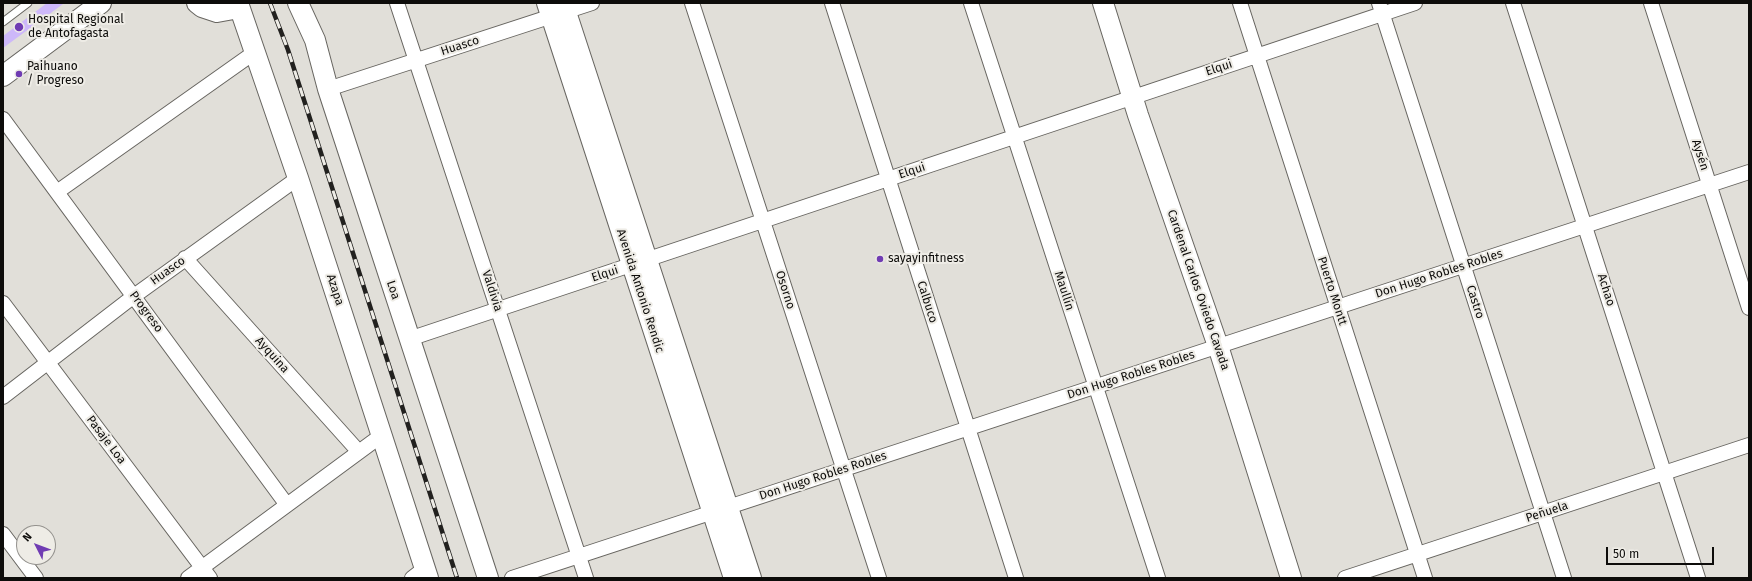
<!DOCTYPE html>
<html>
<head>
<meta charset="utf-8">
<style>
	body { margin:0 }
	#map { position:relative; width:1752px; height:581px; overflow:hidden; background:#e1dfd9; font-family:"Fira Sans",sans-serif }
	canvas { display:block }
	.frame { position:absolute; inset:0; border:4px solid #0d0c0a; pointer-events:none }
	.north { position:absolute; left:16px; top:525px; width:40px; height:40px; box-sizing:border-box; background:#eeece6; border:1px solid #94928e; border-radius:50%; rotate:312deg; font-size:11px; font-weight:700; line-height:16px; text-align:center; color:#0d0c0a }
	.north::after { content:''; display:block; margin:auto; width:14px; height:18px; background:#703cb3; clip-path:polygon(50% 0,100% 100%,50% 72%,0 100%) }
	.scale { position:absolute; left:1606px; top:547px; width:108px; height:18px; box-sizing:border-box; border:2px solid #0d0c0a; border-top:0; padding-left:5px; font-size:12px; line-height:14px; white-space:nowrap; color:#0d0c0a; -webkit-text-stroke:3px #eeece6; paint-order:stroke }
</style>
</head>
<body>
<div id="map">
<canvas width="1752" height="581"></canvas>
<div class="frame"></div>
<div class="north">N</div>
<div class="scale">50 m</div>
</div>
<script>
const ctx = document.querySelector('canvas').getContext('2d');
ctx.lineJoin = 'round';
function paint(path, color) { ctx.fillStyle = color; ctx.fill(path, 'evenodd'); }
const poly = rows => new Path2D(rows.map(r => 'M' + r).join(''));
function stroke(path, color, width, dash) { ctx.strokeStyle = color; ctx.lineWidth = width; ctx.lineCap = dash ? 'butt' : 'round'; ctx.setLineDash(dash || []); ctx.stroke(path); }
function drawText(font, color, halo, rows, align = 'center') {
  ctx.font = font + ' "Fira Sans",sans-serif'; ctx.lineWidth = 4; ctx.setLineDash([]); ctx.textBaseline = 'middle'; ctx.strokeStyle = halo; ctx.fillStyle = color; for (const [text, x, y, turn = 0] of rows) {
    ctx.save(); ctx.translate(x, y); ctx.rotate((+turn || 0) * Math.PI / 180); ctx.textAlign = isNaN(turn) ? turn : align; if (halo) ctx.strokeText(text, 0, 0); ctx.fillText(text, 0, 0); ctx.restore();
  }
}
const green = poly([
	[47,3,63,4,3,48,3,36]
]);
const lane = poly([
	[3,22,28,3]
]);
const street = poly([
	[397,3,586,578],
	[692,3,879,578],
	[832,3,1016,578],
	[971,3,1158,578],
	[1240,3,1425,578],
	[1379,3,1564,578],
	[1513,3,1698,578],
	[1651,3,1749,308],
	[328,89,592,3],
	[3,119,287,505],
	[57,192,255,52],
	[185,258,359,452],
	[3,303,210,578],
	[409,339,1415,3],
	[3,397,134,296,298,178],
	[3,534,36,578],
	[188,578,382,435],
	[412,578,425,568],
	[512,578,1749,172],
	[1345,578,1749,445]
]);
const secondary = poly([
	[197,3,202,7,217,12,239,8],
	[238,3,298,178,428,578],
	[298,3,315,40,328,89,488,578],
	[547,3,734,578],
	[563,3,751,578],
	[1103,3,1138,115,1218,346,1291,578],
	[3,76,101,3]
]);
const rail = poly([
	[270,3,288,50,457,578]
]);
const markers = [
	[19,27,5,"#703cb3"],
	[19,74,4,"#703cb3"],
	[880,259,4,"#703cb3"]
];
const poiNames = [
	["Hospital Regional",28,20],
	["de Antofagasta",28,34],
	["Paihuano",27,67],
	["/ Progreso",27,81],
	["sayayinfitness",888,259]
];
const streetNames = [
	["Huasco",460,46,-18],
	["Elqui",1219,68,-18],
	["Aysén",1700,155,72],
	["Elqui",912,171,-18],
	["Huasco",168,271,-36],
	["Elqui",605,274,-18],
	["Don Hugo Robles Robles",1439,274,-18],
	["Azapa",335,290,72],
	["Loa",393,290,72],
	["Osorno",785,290,72],
	["Cardenal Carlos Oviedo Cavada",1198,290,71],
	["Achao",1606,290,72],
	["Valdivia",492,291,72],
	["Avenida Antonio Rendic",640,291,72],
	["Maullín",1064,291,72],
	["Puerto Montt",1332,291,72],
	["Calbuco",927,302,72],
	["Castro",1475,302,72],
	["Progreso",146,312,54],
	["Ayquina",272,355,48],
	["Don Hugo Robles Robles",1131,375,-18],
	["Pasaje Loa",106,440,53],
	["Don Hugo Robles Robles",823,476,-18],
	["Peñuela",1547,512,-18]
];
paint(green, '#cdb8f9');
stroke(lane, '#676560', 9);
stroke(street, '#676560', 16);
stroke(secondary, '#676560', 22);
stroke(lane, '#fff', 7);
stroke(street, '#fff', 14);
stroke(secondary, '#fff', 20);
stroke(rail, '#22211f', 4.5);
stroke(rail, '#eeece6', 3, [9]);
for (const [x, y, r, color] of markers) { const dot = new Path2D(); dot.arc(x, y, r, 0, 2 * Math.PI); ctx.fillStyle = color; ctx.fill(dot); stroke(dot, '#eeece6', 1.5); }
drawText('12px', '#0d0c0a', '#eeece6', poiNames, 'left');
drawText('12px', '#0d0c0a', '#eeece6', streetNames);
</script>
</body>
</html>
